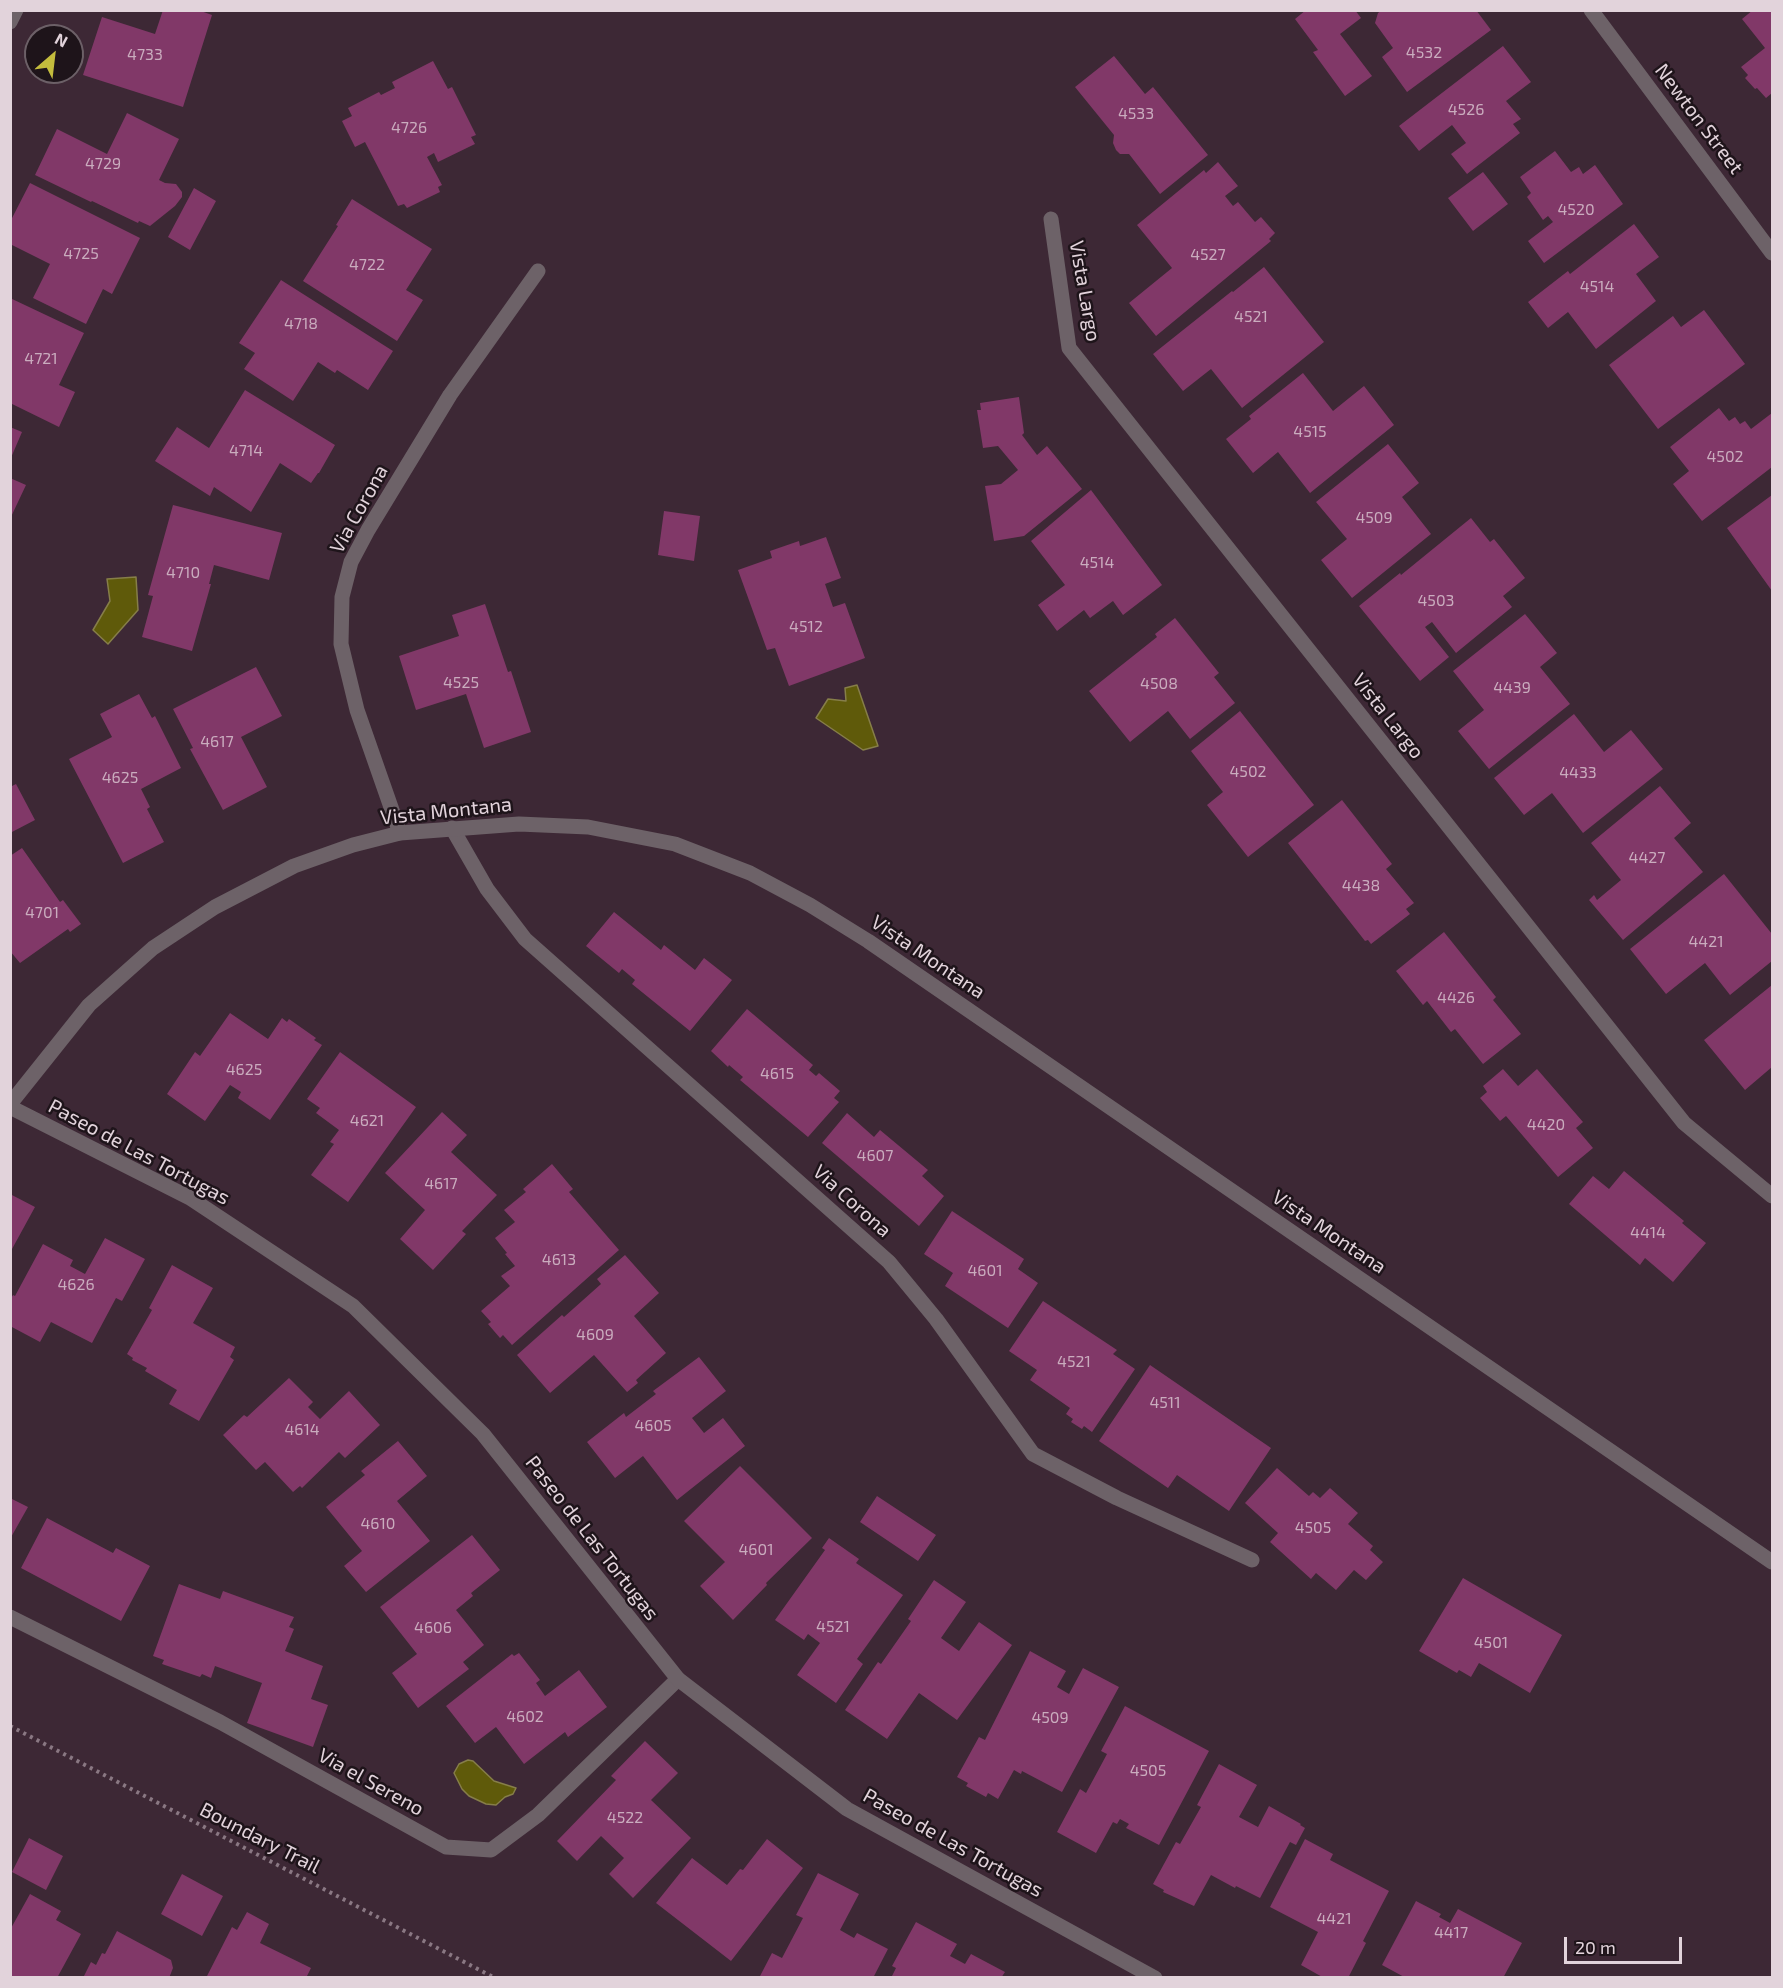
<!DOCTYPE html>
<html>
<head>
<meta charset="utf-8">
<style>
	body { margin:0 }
	#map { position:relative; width:1783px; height:1988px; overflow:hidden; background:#3d2835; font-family:"Exo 2",sans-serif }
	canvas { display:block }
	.frame { position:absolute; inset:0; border:12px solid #e2d3db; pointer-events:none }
	.north { position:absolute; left:24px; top:24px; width:60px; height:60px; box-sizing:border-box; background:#1e141a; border:2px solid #6c6067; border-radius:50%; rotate:28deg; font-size:16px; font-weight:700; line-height:24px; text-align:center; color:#e2d3db }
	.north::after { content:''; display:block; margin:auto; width:21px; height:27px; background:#c4bc3d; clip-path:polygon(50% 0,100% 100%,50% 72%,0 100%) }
	.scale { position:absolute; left:1564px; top:1937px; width:118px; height:27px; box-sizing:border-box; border:3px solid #e2d3db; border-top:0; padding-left:8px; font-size:18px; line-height:21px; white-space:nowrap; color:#e2d3db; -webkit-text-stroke:4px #1e141a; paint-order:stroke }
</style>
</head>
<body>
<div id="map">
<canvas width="1783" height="1988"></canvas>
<div class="frame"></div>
<div class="north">N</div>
<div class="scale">20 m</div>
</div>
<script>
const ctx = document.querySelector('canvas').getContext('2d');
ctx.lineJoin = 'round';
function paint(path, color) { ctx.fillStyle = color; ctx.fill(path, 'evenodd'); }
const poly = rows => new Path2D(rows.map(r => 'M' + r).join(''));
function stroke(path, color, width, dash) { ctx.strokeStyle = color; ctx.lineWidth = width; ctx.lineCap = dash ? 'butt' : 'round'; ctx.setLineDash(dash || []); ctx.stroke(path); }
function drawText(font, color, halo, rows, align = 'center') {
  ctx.font = font + ' "Exo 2",sans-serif'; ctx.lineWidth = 5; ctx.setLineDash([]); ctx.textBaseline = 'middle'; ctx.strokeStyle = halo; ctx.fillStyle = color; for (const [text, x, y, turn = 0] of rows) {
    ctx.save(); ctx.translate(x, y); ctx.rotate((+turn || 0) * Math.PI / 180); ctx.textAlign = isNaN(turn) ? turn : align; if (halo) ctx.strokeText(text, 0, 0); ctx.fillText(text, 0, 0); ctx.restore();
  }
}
const water = poly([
	[136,577,138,610,108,644,93,630,110,601,107,579,136,577],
	[857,685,878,746,863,750,816,718,828,699,846,701,845,688,857,685],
	[468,1760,473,1761,494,1781,516,1788,513,1794,505,1797,496,1805,486,1804,469,1796,462,1789,454,1773,459,1764,468,1760]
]);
const building = poly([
	[163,10,198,10,212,15,183,107,83,75,102,17,155,34],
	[1306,10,1355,10,1361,18,1340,34,1372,76,1345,96,1313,52,1318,50,1295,19],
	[1382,10,1476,10,1491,30,1407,92,1382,57,1393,48,1375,23,1378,13],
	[1753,10,1772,10,1772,93,1766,98,1757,88,1755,89,1745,78,1748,75,1741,67,1765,48,1742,19],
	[1503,46,1531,82,1506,101,1521,119,1513,124,1520,133,1467,174,1451,154,1466,143,1452,125,1419,151,1399,126],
	[1114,56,1145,94,1153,87,1208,155,1160,194,1129,154,1120,154,1116,150,1113,143,1114,135,1075,87],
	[433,61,448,89,452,87,476,135,471,137,475,144,438,162,434,153,427,157,442,185,438,187,440,192,407,208,404,204,398,206,365,142,355,147,342,121,352,116,348,108,379,92,381,95,395,88,392,82],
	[127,113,179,139,159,180,165,183,176,184,182,192,182,197,175,206,150,226,139,221,138,223,92,201,91,202,35,175,57,129,107,154],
	[1555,151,1571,172,1579,167,1583,174,1595,165,1623,204,1544,263,1528,241,1553,222,1548,216,1543,220,1527,197,1531,193,1520,177],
	[1218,162,1238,186,1225,196,1233,206,1238,202,1255,222,1261,217,1275,233,1269,239,1271,241,1156,336,1129,303,1172,268,1137,225,1204,170,1206,173],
	[1483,172,1508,204,1473,231,1448,198],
	[30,183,140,238,112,294,103,289,86,324,33,298,50,264,10,244,10,222],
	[194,188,216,201,190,250,168,237],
	[352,199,432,249,406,290,423,300,397,341,303,281,338,226,336,225],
	[1634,224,1659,257,1636,274,1656,301,1596,349,1568,312,1548,328,1528,302,1568,271,1570,274],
	[1264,267,1324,342,1242,408,1211,369,1183,391,1153,354,1232,291,1233,292],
	[281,280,393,351,368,390,337,370,335,373,318,362,293,401,244,369,255,353,239,343],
	[10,298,84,333,59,385,75,392,59,427,10,403],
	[1704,310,1745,364,1658,429,1609,365,1673,316,1681,327],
	[1303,373,1333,411,1364,386,1394,425,1310,493,1278,452,1253,473,1226,439,1251,419,1249,416],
	[245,390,335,445,319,473,318,473,311,483,280,463,251,512,214,487,210,496,155,461,177,427,209,448],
	[1019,397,1024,433,1022,435,1037,455,1047,446,1082,489,1024,536,994,541,985,486,1001,484,1018,470,998,446,983,448,977,410,981,410,980,403],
	[1719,408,1729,421,1735,417,1740,424,1745,421,1751,429,1772,413,1772,467,1702,521,1673,484,1689,471,1670,447],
	[10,427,22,432,10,460],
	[1388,444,1419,483,1402,497,1431,534,1352,598,1321,560,1347,539,1316,502],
	[10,478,26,485,10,519],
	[1091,490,1162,585,1123,615,1113,601,1090,618,1084,610,1057,631,1038,605,1065,585,1031,541],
	[1772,495,1772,591,1727,528],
	[173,505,282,533,269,580,214,565,209,584,211,584,192,651,142,637,153,596,148,595],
	[664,511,700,516,694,561,658,555],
	[1471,518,1490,542,1494,539,1525,578,1503,596,1512,607,1456,653,1432,622,1425,627,1449,657,1420,681,1359,606,1400,573,1401,575],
	[826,537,841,578,825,584,833,607,845,603,865,658,789,686,775,648,767,650,738,570,772,558,770,551,799,541,800,546],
	[485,604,508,672,511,671,531,732,484,748,466,694,416,710,399,656,459,636,452,615],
	[1525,614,1557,653,1540,667,1570,704,1489,769,1458,731,1484,710,1453,671],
	[1175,618,1219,673,1214,677,1235,703,1190,739,1168,711,1130,742,1089,691,1157,637,1155,634],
	[256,667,282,716,241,737,267,787,223,810,190,749,193,748,173,709],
	[139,694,152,718,155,716,181,768,141,789,150,807,147,809,164,842,123,863,69,759,112,737,100,714],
	[1240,711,1314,805,1248,857,1207,805,1223,792,1191,751],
	[1574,714,1604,752,1631,730,1663,769,1583,833,1552,793,1524,815,1494,778],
	[16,784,35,820,10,833,10,787],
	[1660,786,1691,823,1674,838,1703,872,1623,940,1589,900,1594,895,1597,900,1621,880,1591,843],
	[1342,800,1392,864,1386,869,1414,903,1406,909,1410,914,1371,944,1368,940,1365,941,1288,843],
	[22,848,60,902,63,900,81,924,70,932,68,929,20,963,10,951,10,856],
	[1724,874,1772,934,1772,961,1730,995,1705,963,1666,994,1630,949],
	[614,912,661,950,664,945,695,970,704,958,732,980,690,1031,632,984,635,980,622,969,619,973,586,946],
	[1444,932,1496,997,1493,1000,1521,1034,1483,1064,1455,1029,1451,1032,1427,1001,1423,1005,1396,971],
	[1772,985,1772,1067,1745,1090,1704,1040],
	[747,1009,813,1065,809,1070,816,1076,819,1073,840,1091,834,1098,839,1102,808,1137,740,1080,743,1077,729,1065,728,1067,711,1051],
	[230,1013,268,1039,282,1018,287,1022,289,1019,316,1038,314,1040,322,1045,270,1120,238,1098,241,1092,230,1085,205,1121,167,1094,195,1052,200,1056],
	[340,1052,416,1107,348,1202,311,1175,334,1144,330,1142,339,1130,316,1113,320,1108,307,1099],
	[1503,1069,1518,1086,1537,1069,1583,1122,1576,1128,1593,1148,1558,1177,1506,1116,1500,1121,1480,1098,1487,1092,1483,1086],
	[442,1112,467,1135,451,1152,497,1195,462,1231,466,1234,433,1270,400,1239,425,1210,385,1173],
	[847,1113,874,1137,880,1130,928,1170,922,1176,944,1196,919,1226,822,1143],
	[552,1164,573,1189,569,1192,619,1250,512,1345,503,1335,500,1338,488,1324,491,1322,481,1311,510,1286,501,1276,515,1266,505,1254,507,1253,495,1238,515,1222,504,1210,526,1192,523,1189],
	[1624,1171,1684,1221,1682,1223,1706,1243,1673,1282,1645,1258,1640,1265,1569,1204,1593,1176,1609,1189],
	[10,1194,35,1207,12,1249,10,1248],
	[952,1211,1024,1259,1018,1269,1038,1283,1008,1328,945,1286,953,1273,924,1254],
	[105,1238,145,1259,122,1301,116,1298,92,1343,51,1322,40,1342,10,1326,10,1300,13,1295,15,1296,43,1244,73,1260,70,1266,85,1274],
	[625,1255,659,1293,634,1316,666,1353,636,1380,638,1383,627,1392,594,1355,550,1393,517,1355,562,1315,564,1317,601,1284,597,1279],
	[172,1265,213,1288,193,1323,235,1347,230,1357,234,1360,199,1421,169,1404,177,1390,145,1371,147,1368,132,1360,133,1358,127,1354,152,1310,149,1308],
	[1043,1301,1117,1350,1113,1354,1135,1369,1092,1432,1084,1426,1082,1429,1071,1422,1073,1419,1066,1414,1070,1408,1030,1380,1037,1370,1009,1351],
	[699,1357,726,1391,692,1418,704,1433,723,1418,745,1446,677,1500,643,1456,615,1478,587,1442,624,1413,626,1417,656,1394,653,1391],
	[1150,1365,1271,1448,1229,1511,1177,1475,1168,1488,1099,1441],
	[289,1378,313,1402,308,1407,320,1419,349,1391,380,1425,345,1458,339,1452,302,1488,300,1486,293,1492,265,1462,256,1470,223,1435,244,1415,247,1417],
	[398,1441,427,1476,397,1501,430,1541,366,1592,344,1566,362,1551,326,1507,365,1475,361,1471],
	[740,1466,812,1538,766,1583,767,1585,733,1620,700,1586,725,1562,684,1521],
	[1277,1468,1309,1496,1313,1492,1320,1498,1330,1488,1358,1513,1348,1524,1373,1546,1370,1550,1383,1562,1366,1580,1354,1570,1336,1590,1316,1573,1311,1579,1270,1542,1278,1533,1245,1503],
	[877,1496,936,1535,918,1561,860,1522],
	[10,1498,28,1507,10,1539],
	[47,1518,113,1553,116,1548,150,1566,121,1621,21,1568],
	[472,1535,500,1570,471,1593,473,1596,456,1610,484,1645,463,1662,469,1669,418,1708,392,1673,417,1654,380,1607],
	[829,1538,859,1559,856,1563,903,1595,857,1659,863,1664,836,1703,797,1675,820,1643,808,1634,804,1640,775,1620,825,1550,822,1548],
	[1463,1578,1562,1635,1530,1693,1479,1663,1471,1677,1459,1670,1457,1673,1419,1651],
	[934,1580,966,1602,941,1638,959,1651,979,1622,1012,1645,957,1720,919,1693,887,1739,845,1710,878,1662,881,1664,911,1621,908,1619],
	[179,1584,220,1599,223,1591,294,1617,289,1627,294,1629,285,1651,323,1666,311,1699,328,1705,313,1747,247,1723,262,1683,215,1666,211,1678,202,1674,200,1677,162,1664,164,1660,153,1656],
	[1030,1651,1066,1671,1057,1687,1069,1694,1083,1668,1119,1687,1062,1792,1022,1771,1021,1774,1014,1770,998,1799,988,1793,986,1797,966,1786,968,1783,957,1777,979,1737,985,1740],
	[519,1653,540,1680,536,1683,545,1696,579,1670,607,1707,568,1737,565,1732,524,1764,496,1727,475,1743,446,1706,512,1654,514,1656],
	[1125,1706,1209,1751,1159,1845,1126,1828,1129,1824,1120,1819,1117,1824,1113,1822,1096,1853,1057,1832,1080,1789,1086,1793,1107,1754,1101,1751],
	[645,1741,678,1773,651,1800,691,1838,633,1898,609,1874,624,1858,601,1836,577,1861,557,1841,616,1780,611,1776],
	[1219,1764,1257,1785,1239,1817,1258,1827,1269,1806,1301,1824,1300,1825,1305,1828,1296,1845,1290,1842,1260,1898,1236,1886,1235,1888,1211,1875,1194,1906,1163,1892,1164,1890,1153,1884,1176,1842,1180,1844,1201,1807,1197,1805],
	[29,1838,63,1856,46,1890,12,1872],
	[767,1839,803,1868,731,1961,656,1903,692,1858,727,1885,740,1869,743,1870],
	[1305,1839,1333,1854,1330,1860,1389,1891,1363,1941,1366,1943,1348,1978,1324,1978,1301,1965,1318,1932,1270,1907],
	[818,1873,859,1894,840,1930,854,1938,857,1933,888,1949,873,1978,759,1978,772,1953,782,1958,803,1918,796,1915],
	[182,1874,223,1896,202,1936,161,1914],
	[30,1894,61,1911,56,1920,81,1934,57,1978,10,1978,10,1930],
	[1416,1901,1441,1914,1439,1917,1450,1923,1458,1909,1522,1943,1503,1978,1406,1978,1382,1965],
	[247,1912,269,1924,260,1943,311,1968,306,1978,206,1978,232,1927,237,1930],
	[916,1922,957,1944,950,1956,965,1964,971,1954,1005,1972,1001,1978,891,1978,896,1968,892,1966],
	[117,1931,171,1960,173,1968,169,1978,83,1978,91,1962,96,1965,102,1953,105,1954]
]);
const path = poly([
	[10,1726,495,1978]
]);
const minor = poly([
	[1051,219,1069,348,1684,1123,1772,1196],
	[452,828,487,889,525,939,889,1262,936,1319,1033,1454,1117,1498,1252,1560],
	[400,833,357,710,341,644,342,597,351,562,368,530,450,395,538,271],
	[10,1617,220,1722,446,1847,491,1850,538,1815,678,1679]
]);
const tertiary = poly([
	[1591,10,1772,253],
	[10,22,16,10],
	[10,1104,89,1005,153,948,215,907,294,866,353,845,400,833,519,824,588,827,675,844,750,873,810,905,868,941,1772,1562],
	[10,1107,190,1198,353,1306,483,1434,678,1679,847,1809,1155,1978]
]);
const numberNames = [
	["4532",1424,53],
	["4733",145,55],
	["4526",1466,110],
	["4533",1136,114],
	["4726",409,128],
	["4729",103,164],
	["4520",1576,210],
	["4725",81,254],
	["4527",1208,255],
	["4722",367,265],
	["4514",1597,287],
	["4521",1251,317],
	["4718",301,324],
	["4721",41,359],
	["4515",1310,432],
	["4714",246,451],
	["4502",1725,457],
	["4509",1374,518],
	["4514",1097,563],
	["4710",183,573],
	["4503",1436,601],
	["4512",806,627],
	["4525",461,683],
	["4508",1159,684],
	["4439",1512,688],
	["4617",217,742],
	["4502",1248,772],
	["4433",1578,773],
	["4625",120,778],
	["4427",1647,858],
	["4438",1361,886],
	["4701",42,913],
	["4421",1706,942],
	["4426",1456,998],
	["4625",244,1070],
	["4615",777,1074],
	["4621",367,1121],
	["4420",1546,1125],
	["4607",875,1156],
	["4617",441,1184],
	["4414",1648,1233],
	["4613",559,1260],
	["4601",985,1271],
	["4626",76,1285],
	["4609",595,1335],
	["4521",1074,1362],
	["4511",1165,1403],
	["4605",653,1426],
	["4614",302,1430],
	["4610",378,1524],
	["4505",1313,1528],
	["4601",756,1550],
	["4521",833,1627],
	["4606",433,1628],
	["4501",1491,1643],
	["4602",525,1717],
	["4509",1050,1718],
	["4505",1148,1771],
	["4522",625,1818],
	["4421",1334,1919],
	["4417",1451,1933]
];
const streetNames = [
	["Newton Street",1699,119,53],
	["Vista Largo",1085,291,80],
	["Via Corona",359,509,-61],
	["Vista Largo",1388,716,52],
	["Vista Montana",446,811,-6],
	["Vista Montana",928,957,34],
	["Paseo de Las Tortugas",139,1152,28],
	["Via Corona",852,1201,42],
	["Vista Montana",1329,1232,34],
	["Paseo de Las Tortugas",592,1538,52],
	["Via el Sereno",371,1782,29],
	["Boundary Trail",260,1838,27],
	["Paseo de Las Tortugas",953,1843,29]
];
paint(water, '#5f5a0a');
stroke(water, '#867e49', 1.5);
paint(building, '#813868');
stroke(path, '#8a7883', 4, [3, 4.5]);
stroke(minor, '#6d6268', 15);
stroke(tertiary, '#6d6268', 15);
drawText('16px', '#caacbe', null, numberNames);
drawText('20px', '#e2d3db', '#1e141a', streetNames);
</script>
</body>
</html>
